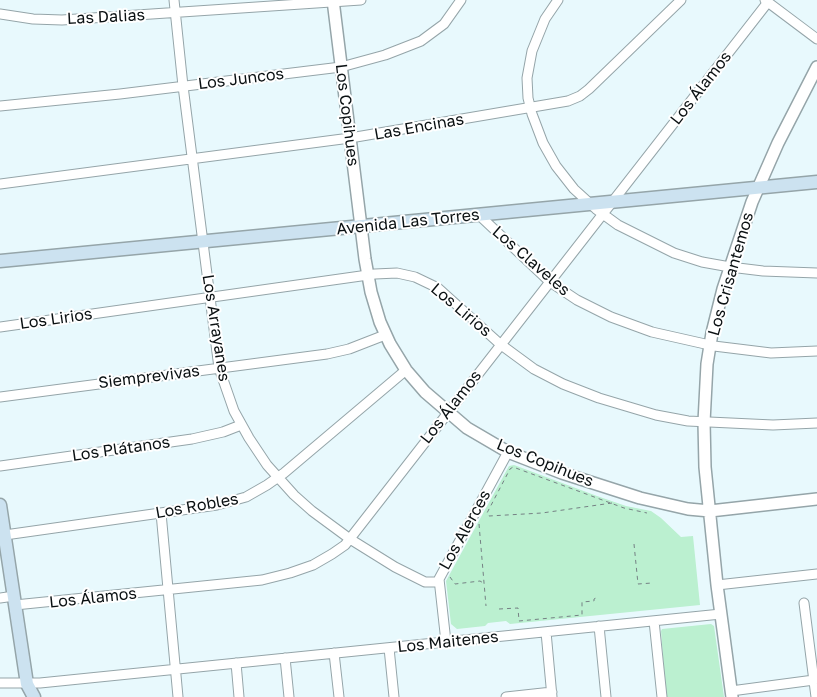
<!DOCTYPE html>
<html>
<head>
<meta charset="utf-8">
<style>
	body { margin:0 }
	canvas { display:block; background:#e8f9fd }
</style>
</head>
<body>
<canvas width="817" height="697"></canvas>
<script>
const ctx = document.querySelector('canvas').getContext('2d');
ctx.lineJoin = 'round';
function paint(path, color) { ctx.fillStyle = color; ctx.fill(path, 'evenodd'); }
const poly = rows => new Path2D(rows.map(r => 'M' + r).join(''));
function stroke(path, color, width, dash) { ctx.strokeStyle = color; ctx.lineWidth = width; ctx.lineCap = dash ? 'butt' : 'round'; ctx.setLineDash(dash || []); ctx.stroke(path); }
function drawText(font, color, halo, rows, align = 'center') {
  ctx.font = font + ' "Golos Text",sans-serif'; ctx.lineWidth = 4; ctx.setLineDash([]); ctx.textBaseline = 'middle'; ctx.strokeStyle = halo; ctx.fillStyle = color; for (const [text, x, y, turn = 0] of rows) {
    ctx.save(); ctx.translate(x, y); ctx.rotate((+turn || 0) * Math.PI / 180); ctx.textAlign = isNaN(turn) ? turn : align; if (halo) ctx.strokeText(text, 0, 0); ctx.fillText(text, 0, 0); ctx.restore();
  }
}
const green = poly([
	[514,465,597,496,626,506,651,511,661,518,681,537,693,536,700,605,510,624,506,621,488,623,485,626,457,629,451,624,446,581,509,466],
	[711,624,714,626,724,697,666,697,661,631,662,629]
]);
const path = poly([
	[612,503,542,513,489,516,487,513,510,469,513,467,624,508,647,513],
	[479,524,486,606],
	[634,544,638,584,652,583],
	[450,577,455,584,480,581,485,584],
	[499,609,518,608,519,621,582,615,582,602,594,601,594,599,598,597]
]);
const minor = poly([
	[174,0,183,86,219,368,234,411,249,438,267,465,294,495,312,511,350,539,395,567,425,582,439,582],
	[558,0,545,19,532,51,527,78,528,98,532,114,543,143,556,166,574,189,596,209,618,225,674,253,702,262,730,267,763,271,817,273],
	[765,0,817,39],
	[0,14,33,19,62,20,361,0],
	[0,106,120,94,341,67,385,55,421,41,444,24,461,0],
	[0,184,350,138,568,101,580,96,589,89,681,0],
	[479,215,550,282,577,300,611,317,652,332,714,346,771,353,817,351],
	[0,327,375,274,397,273,415,277,438,288,500,344,534,369,563,384,599,398,656,415,688,421,773,425,817,423],
	[0,397,327,354,349,349,385,335],
	[0,466,192,439,223,432,241,425],
	[161,513,178,697],
	[5,535,217,505,246,497,267,485,284,473,406,370],
	[717,585,817,574],
	[0,598,14,596],
	[804,603,816,697],
	[15,605,262,580,290,573,313,565,332,554,345,545,768,2],
	[654,621,662,697],
	[599,626,606,697],
	[546,632,552,697],
	[446,642,439,579,508,452],
	[389,648,394,697],
	[334,653,339,697],
	[285,658,289,697],
	[236,663,239,697],
	[0,683,40,683,721,614],
	[731,691,814,680],
	[506,697,552,692]
]);
const tertiary = poly([
	[333,0,365,259,371,292,380,322,390,344,406,370,425,392,467,428,508,452,562,473,640,498,688,509,710,511,817,499],
	[732,697,717,585,705,467,704,422,707,364,712,333,723,289,752,202,778,143,817,67]
]);
const secondary = poly([
	[0,261,817,182],
	[0,505,27,684,34,697]
]);
const streetNames = [
	["Las Dalias",106,17,-3],
	["Los Juncos",241,79,-7],
	["Los Álamos",701,88,-52],
	["Los Copihues",347,115,83],
	["Las Encinas",419,127,-10],
	["Avenida Las Torres",408,222,-6],
	["Los Claveles",531,261,41],
	["Los Crisantemos",731,274,-74],
	["Los Lirios",461,310,40],
	["Los Lirios",56,319,-8],
	["Los Arrayanes",216,328,81],
	["Siemprevivas",149,377,-7],
	["Los Álamos",451,407,-52],
	["Los Plátanos",121,449,-8],
	["Los Copihues",545,463,22],
	["Los Robles",197,506,-10],
	["Los Alerces",465,530,-61],
	["Los Álamos",93,598,-6],
	["Los Maitenes",448,642,-6]
];
paint(green, '#bbf0d0');
stroke(minor, '#95a5a9', 11);
stroke(tertiary, '#95a5a9', 14);
stroke(secondary, '#95a5a9', 15);
stroke(path, '#758184', 1, [4, 4]);
stroke(minor, '#fff', 9);
stroke(tertiary, '#fff', 11);
stroke(secondary, '#cce2f0', 12);
drawText('16px', '#0a1012', '#fff', streetNames);
</script>
</body>
</html>
